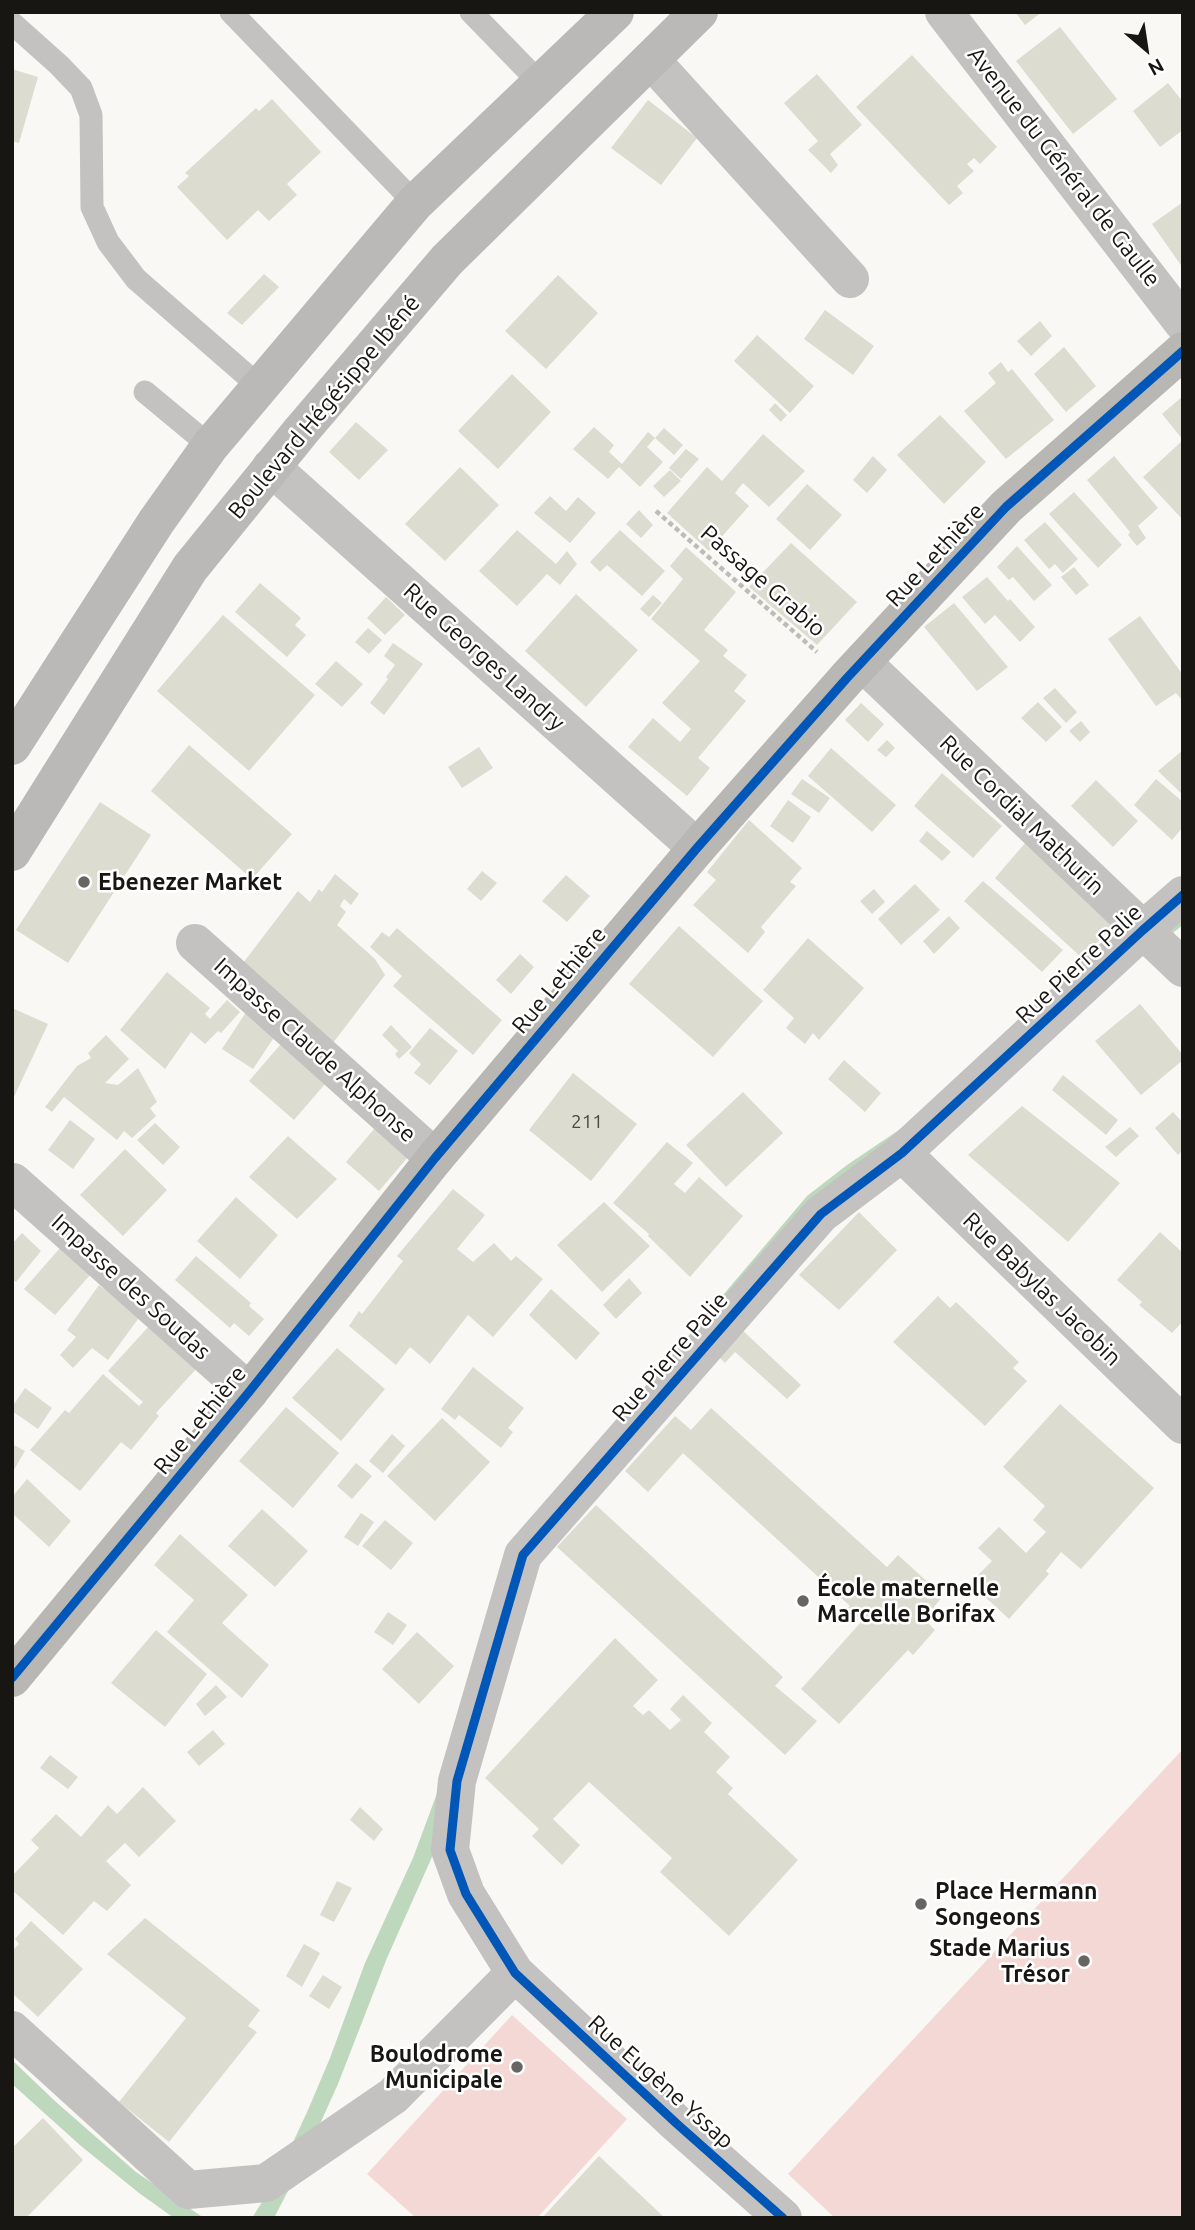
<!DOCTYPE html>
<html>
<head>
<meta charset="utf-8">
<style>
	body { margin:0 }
	#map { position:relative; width:1195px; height:2230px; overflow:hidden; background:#faf8f4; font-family:Ubuntu,sans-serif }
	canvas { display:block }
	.frame { position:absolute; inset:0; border:14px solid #181612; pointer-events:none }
	.north { position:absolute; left:1111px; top:14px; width:70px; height:70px; -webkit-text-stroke:5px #fff; paint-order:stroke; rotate:151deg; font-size:19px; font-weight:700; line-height:28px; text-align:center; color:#181612 }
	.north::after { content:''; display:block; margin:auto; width:24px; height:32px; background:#181612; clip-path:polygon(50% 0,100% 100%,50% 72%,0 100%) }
</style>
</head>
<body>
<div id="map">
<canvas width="1195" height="2230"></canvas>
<div class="frame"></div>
<div class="north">N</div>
</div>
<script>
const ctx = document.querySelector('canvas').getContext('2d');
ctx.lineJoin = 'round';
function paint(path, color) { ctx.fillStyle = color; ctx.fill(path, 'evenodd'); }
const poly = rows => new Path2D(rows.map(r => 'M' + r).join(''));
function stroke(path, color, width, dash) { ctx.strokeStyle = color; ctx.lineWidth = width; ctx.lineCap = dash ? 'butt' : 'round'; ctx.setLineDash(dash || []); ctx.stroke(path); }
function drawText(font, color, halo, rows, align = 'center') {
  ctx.font = font + ' Ubuntu,sans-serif'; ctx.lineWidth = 5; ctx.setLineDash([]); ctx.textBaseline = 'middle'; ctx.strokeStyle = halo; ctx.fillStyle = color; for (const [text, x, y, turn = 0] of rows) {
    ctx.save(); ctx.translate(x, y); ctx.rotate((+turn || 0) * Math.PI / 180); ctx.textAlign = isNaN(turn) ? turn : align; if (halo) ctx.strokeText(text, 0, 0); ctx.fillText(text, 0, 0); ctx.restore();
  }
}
const green = poly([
	[1183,1749,1183,2218,835,2218,788,2174],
	[512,2015,627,2119,537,2218,416,2218,367,2174]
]);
const water = poly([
	[1183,905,1183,925,1041,1034,946,1115,826,1202,591,1475,563,1513,542,1543,499,1675,432,1857,387,1958,338,2084,301,2166,274,2218,252,2218,274,2183,308,2110,330,2058,365,1963,413,1858,469,1707,522,1546,539,1516,578,1466,807,1196,847,1165,924,1113,1004,1043],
	[12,2060,56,2102,136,2172,204,2218,174,2218,139,2193,81,2146,12,2084]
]);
const building = poly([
	[1015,12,1042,12,1025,25],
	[1060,27,1117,99,1073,134,1016,61],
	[912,55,997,147,980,164,974,158,967,164,974,171,957,186,963,193,949,205,856,107],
	[12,69,38,77,19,143,12,141],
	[817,74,862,125,830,154,838,165,831,173,808,150,818,141,784,103],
	[1168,83,1183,102,1183,130,1160,147,1133,111],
	[272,99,321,152,287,184,297,195,269,221,258,210,227,240,177,187,189,176,185,173,256,108,259,111],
	[648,100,697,138,661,185,611,148],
	[1183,202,1183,268,1152,224],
	[264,274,279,287,242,325,227,313],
	[558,275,598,313,546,369,505,331],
	[825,310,874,346,853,375,804,339],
	[1040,321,1052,336,1031,356,1017,341],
	[757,335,814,386,790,413,734,361],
	[1064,347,1096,386,1066,412,1034,374],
	[1001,362,1008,372,1012,369,1054,420,1006,459,964,411,996,383,988,373],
	[512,374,551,412,498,469,458,431],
	[1183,396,1183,440,1162,414],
	[775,403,787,415,781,422,769,410],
	[940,415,986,462,944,504,897,455],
	[356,422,388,450,359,480,329,452],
	[594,427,614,445,609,452,622,464,648,432,655,438,647,447,663,462,640,487,619,467,608,479,573,449],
	[664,428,683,445,674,455,655,438],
	[763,434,805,471,769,507,743,483,735,493,749,506,709,551,667,513,707,467,722,481],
	[1183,440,1183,520,1143,477],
	[686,449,699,459,681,479,669,468],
	[873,456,887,470,867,493,853,480],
	[1114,456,1158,508,1138,526,1146,538,1137,546,1128,535,1130,532,1087,480],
	[460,467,499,505,445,561,405,524],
	[670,470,681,481,664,497,653,486],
	[807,484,842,515,810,550,776,519],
	[1074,492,1122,545,1098,568,1049,514],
	[550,496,566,511,578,497,596,513,570,543,534,513],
	[639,510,653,525,641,538,626,524],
	[1045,522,1078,559,1063,573,1055,564,1049,569,1024,540],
	[517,530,556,564,567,551,577,564,560,585,547,574,517,606,479,571],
	[620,530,665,571,642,596,607,565,600,572,590,562],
	[791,543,857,602,817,645,749,587],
	[1017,546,1052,585,1034,601,1013,577,1009,580,997,567],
	[686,547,736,592,704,630,728,650,723,656,747,675,734,691,746,701,698,758,710,768,687,796,628,747,653,718,680,742,691,729,662,703,700,661,651,619,683,579,670,566],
	[1074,567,1089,585,1076,595,1061,577],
	[987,577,1008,601,1010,599,1035,627,1020,642,995,615,985,624,962,597],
	[260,583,301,618,295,625,306,635,287,657,235,612],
	[576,594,638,650,586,707,525,651],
	[653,595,662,603,649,617,640,609],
	[386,597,405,615,385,635,367,618],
	[954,603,1008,667,977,691,924,627],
	[223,615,315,695,249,771,157,691],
	[1140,616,1183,675,1183,698,1181,699,1176,693,1156,706,1108,639],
	[368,628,382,640,369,654,355,642],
	[393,643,423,664,384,715,370,703,388,679,386,677,395,665,384,656],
	[336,661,363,684,342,707,315,684],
	[1055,688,1077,712,1066,723,1043,698],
	[1038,702,1062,727,1046,742,1021,718],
	[861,703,884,724,868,742,845,720],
	[1081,721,1090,732,1080,742,1069,731],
	[887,740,895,748,886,757,877,750],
	[189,745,292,834,252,879,151,791],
	[479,747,493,768,462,788,448,767],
	[831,748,896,805,872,832,808,776],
	[1183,750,1183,795,1158,771],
	[942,773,1002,826,973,858,914,806],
	[802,779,830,798,819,813,791,794],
	[1156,779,1183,802,1183,827,1172,840,1134,805],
	[1096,780,1138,821,1113,847,1071,806],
	[788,800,811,817,793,843,770,826],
	[100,802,151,835,68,963,16,930],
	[749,820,802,868,790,882,796,886,761,927,765,932,748,953,693,905,716,880,707,872],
	[927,831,951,852,942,861,919,841],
	[1026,842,1107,911,1112,927,1082,958,995,878],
	[482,871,497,883,481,901,467,889],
	[335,874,359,894,351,905,344,899,340,906,346,912,337,925,375,959,385,975,326,1052,237,971,298,891,310,902,319,889,322,892],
	[566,875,590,896,567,922,542,901],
	[983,881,1063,950,1042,972,964,901],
	[915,884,940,910,901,945,878,919],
	[874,889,885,902,872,914,860,901],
	[949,916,960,928,934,954,923,941],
	[679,926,763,1001,713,1057,629,984],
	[397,928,502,1020,473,1055,393,986,402,976,370,947,382,932,389,937],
	[808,938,864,988,819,1040,813,1033,805,1044,786,1028,794,1018,763,990],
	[520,954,534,967,511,994,496,980],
	[167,972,210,1008,205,1014,210,1019,227,1000,240,1012,221,1033,218,1031,205,1044,191,1032,165,1069,120,1030],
	[1140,1004,1183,1055,1183,1060,1141,1095,1095,1041],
	[12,1008,48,1024,14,1097,12,1096],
	[248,1009,279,1030,253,1069,222,1049],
	[391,1025,412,1047,399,1059,395,1054,398,1051,382,1035],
	[430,1028,458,1051,430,1085,414,1073,421,1064,409,1053],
	[106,1035,129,1059,105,1083,118,1085,138,1068,157,1102,150,1108,156,1116,132,1138,124,1131,117,1140,64,1097,52,1112,45,1107,77,1066,91,1058,88,1053],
	[286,1038,331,1077,294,1120,249,1081],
	[844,1060,881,1093,865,1112,828,1079],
	[573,1073,637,1124,591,1181,529,1130],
	[1063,1075,1118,1120,1106,1135,1052,1090],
	[743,1092,783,1133,726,1187,686,1145],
	[1022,1106,1120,1183,1068,1242,968,1155],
	[1173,1112,1183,1123,1183,1150,1178,1155,1155,1128],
	[70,1120,95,1139,73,1169,48,1150],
	[380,1122,414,1150,379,1191,346,1162],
	[155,1123,180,1147,163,1165,137,1140],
	[1130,1127,1139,1136,1116,1157,1105,1147],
	[288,1136,337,1179,297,1219,249,1177],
	[667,1142,693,1163,674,1184,685,1193,699,1177,743,1216,690,1277,648,1236,649,1234,613,1203],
	[125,1149,167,1190,123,1236,80,1195],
	[453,1189,485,1215,457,1249,473,1262,494,1243,511,1261,516,1256,543,1279,493,1337,468,1315,430,1364,410,1347,396,1365,349,1326,359,1311,362,1314,403,1261,397,1256],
	[236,1197,278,1235,240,1279,197,1241],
	[604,1202,650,1246,602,1292,557,1245],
	[859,1212,897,1250,839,1310,799,1275],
	[1160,1232,1183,1253,1183,1321,1172,1333,1139,1305,1142,1302,1117,1280],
	[22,1233,41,1251,16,1282,12,1279,12,1244],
	[60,1248,90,1275,55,1315,24,1289],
	[196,1256,251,1303,249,1306,264,1319,249,1336,234,1323,230,1328,175,1280],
	[629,1278,642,1293,616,1319,603,1305],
	[99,1285,141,1315,108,1360,92,1348,73,1368,60,1355,76,1337,67,1330],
	[551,1289,600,1333,576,1360,529,1315],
	[938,1296,950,1308,956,1302,1019,1362,1013,1368,1027,1381,985,1426,893,1342],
	[150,1325,197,1368,156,1413,159,1416,131,1450,121,1442,80,1491,30,1450,65,1410,69,1413,103,1374,139,1406,143,1402,108,1371],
	[740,1328,801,1385,787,1399,735,1352,725,1363,716,1354],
	[337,1348,385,1389,341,1441,292,1398],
	[473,1367,524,1408,508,1428,513,1432,501,1448,459,1415,455,1420,441,1409],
	[25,1388,52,1408,38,1429,12,1411,12,1407],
	[1060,1404,1154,1488,1081,1569,1061,1552,1046,1571,1049,1574,1009,1619,970,1583,992,1561,978,1548,999,1527,1026,1553,1046,1532,1033,1520,1045,1506,1003,1467],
	[286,1407,339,1453,293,1508,239,1461],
	[711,1408,887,1567,898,1555,943,1596,924,1619,935,1630,913,1655,908,1650,839,1724,801,1689,862,1621,848,1608,850,1606,683,1453,648,1492,625,1471,675,1416,691,1430],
	[442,1418,490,1462,435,1521,387,1476],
	[392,1434,405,1446,383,1473,369,1461],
	[12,1444,25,1451,12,1473],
	[356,1463,372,1476,352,1499,337,1486],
	[27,1479,71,1521,49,1547,12,1513,12,1497],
	[596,1505,783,1677,775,1686,817,1721,785,1755,557,1547],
	[262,1509,308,1551,275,1587,228,1546],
	[361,1513,374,1522,358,1546,344,1537],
	[385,1520,413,1543,391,1570,362,1546],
	[180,1534,248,1595,222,1623,269,1665,242,1698,167,1632,194,1600,154,1565],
	[388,1612,407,1625,393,1645,374,1632],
	[156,1630,207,1674,165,1727,111,1683],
	[417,1632,454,1666,419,1704,382,1669],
	[615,1638,658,1680,633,1706,643,1715,649,1710,670,1730,681,1720,670,1709,683,1695,712,1723,704,1732,730,1757,716,1772,733,1788,728,1794,798,1860,729,1936,660,1872,672,1858,589,1782,553,1819,580,1845,562,1865,532,1836,539,1829,485,1778],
	[216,1685,227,1697,205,1716,196,1704],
	[213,1730,225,1744,199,1766,187,1752],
	[50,1755,78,1777,68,1789,40,1768],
	[143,1787,176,1821,139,1857,125,1843,106,1861,131,1885,107,1911,94,1901,63,1935,12,1890,12,1876,39,1848,31,1840,56,1814,81,1837,108,1805,117,1814],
	[360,1807,383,1829,374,1841,350,1820],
	[337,1881,352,1888,334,1922,320,1915],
	[145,1918,260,2010,248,2026,257,2032,169,2142,119,2102,186,2018,107,1954],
	[31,1921,83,1969,38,2017,12,1993,12,1951,19,1944,15,1939],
	[304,1944,320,1953,302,1987,286,1976],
	[323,1975,342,1987,329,2009,309,1996],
	[43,2118,83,2160,26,2218,12,2218,12,2148],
	[599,2156,665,2218,542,2218]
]);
const path = poly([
	[656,511,817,652]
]);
const lane = poly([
	[231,12,415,203],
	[471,12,540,83],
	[12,23,59,65,81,88,91,115,92,207,108,242,136,279,260,387],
	[145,392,210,446]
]);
const street = poly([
	[944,12,1183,323],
	[651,60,850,279],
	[271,467,697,848],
	[862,662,1183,968],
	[195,943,435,1158],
	[902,1153,1183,1425],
	[13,1182,249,1392],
	[12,2030,188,2190,266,2183,393,2096,515,1973],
	[783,2218,676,2123,515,1973,466,1894,450,1850,457,1781,523,1555,821,1214,902,1153,1143,930,1183,895]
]);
const secondary = poly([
	[12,1678,249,1392,435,1158,697,848,847,678,1006,507,1183,351]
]);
const primary = poly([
	[12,746,156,522,210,446,415,203,615,12],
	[12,852,190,568,301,431,447,260,699,12]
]);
const cycleway = poly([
	[12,1678,249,1392,435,1158,697,848,847,678,1006,507,1183,351],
	[783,2218,676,2123,515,1973,466,1894,450,1850,457,1781,523,1555,821,1214,902,1153,1143,930,1183,895]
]);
const markers = [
	[84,882,7,"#676561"],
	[803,1601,7,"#676561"],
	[921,1904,7,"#676561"],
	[1084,1961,7,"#676561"],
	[517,2067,7,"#676561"]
];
const numberNames = [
	["211",587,1122]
];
const streetNames = [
	["Avenue du Général de Gaulle",1064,167,52],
	["Boulevard Hégésippe Ibéné",324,407,-50],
	["Rue Lethière",935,555,-47],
	["Passage Grabio",763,581,41],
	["Rue Georges Landry",484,657,42],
	["Rue Cordial Mathurin",1022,815,44],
	["Rue Pierre Palie",1079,964,-43],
	["Rue Lethière",559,980,-50],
	["Impasse Claude Alphonse",315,1050,42],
	["Impasse des Soudas",131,1287,42],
	["Rue Babylas Jacobin",1042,1289,44],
	["Rue Pierre Palie",670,1357,-49],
	["Rue Lethière",200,1420,-51],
	["Rue Eugène Yssap",661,2082,42]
];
const poiNames = [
	["Ebenezer Market",98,882],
	["École maternelle",817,1588],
	["Marcelle Borifax",817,1614],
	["Place Hermann",935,1891],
	["Songeons",935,1917],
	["Stade Marius",1070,1948,"right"],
	["Trésor",1070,1974,"right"],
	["Boulodrome",503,2054,"right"],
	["Municipale",503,2080,"right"]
];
paint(green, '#f4d8d6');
paint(water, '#bed8bd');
paint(building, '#dcdcd1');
stroke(path, '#bdbcb9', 4.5, [5, 3.5]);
stroke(lane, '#c3c2c0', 23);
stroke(street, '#c3c2c0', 38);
stroke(secondary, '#b9b7b4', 38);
stroke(primary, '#bbb9b8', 38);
stroke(cycleway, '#0057b8', 9);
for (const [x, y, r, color] of markers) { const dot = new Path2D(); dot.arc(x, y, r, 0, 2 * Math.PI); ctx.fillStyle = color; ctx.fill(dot); stroke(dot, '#fff', 2.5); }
drawText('19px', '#494842', null, numberNames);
drawText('23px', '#181612', '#fff', streetNames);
drawText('bold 23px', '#181612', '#fff', poiNames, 'left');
</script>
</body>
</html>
